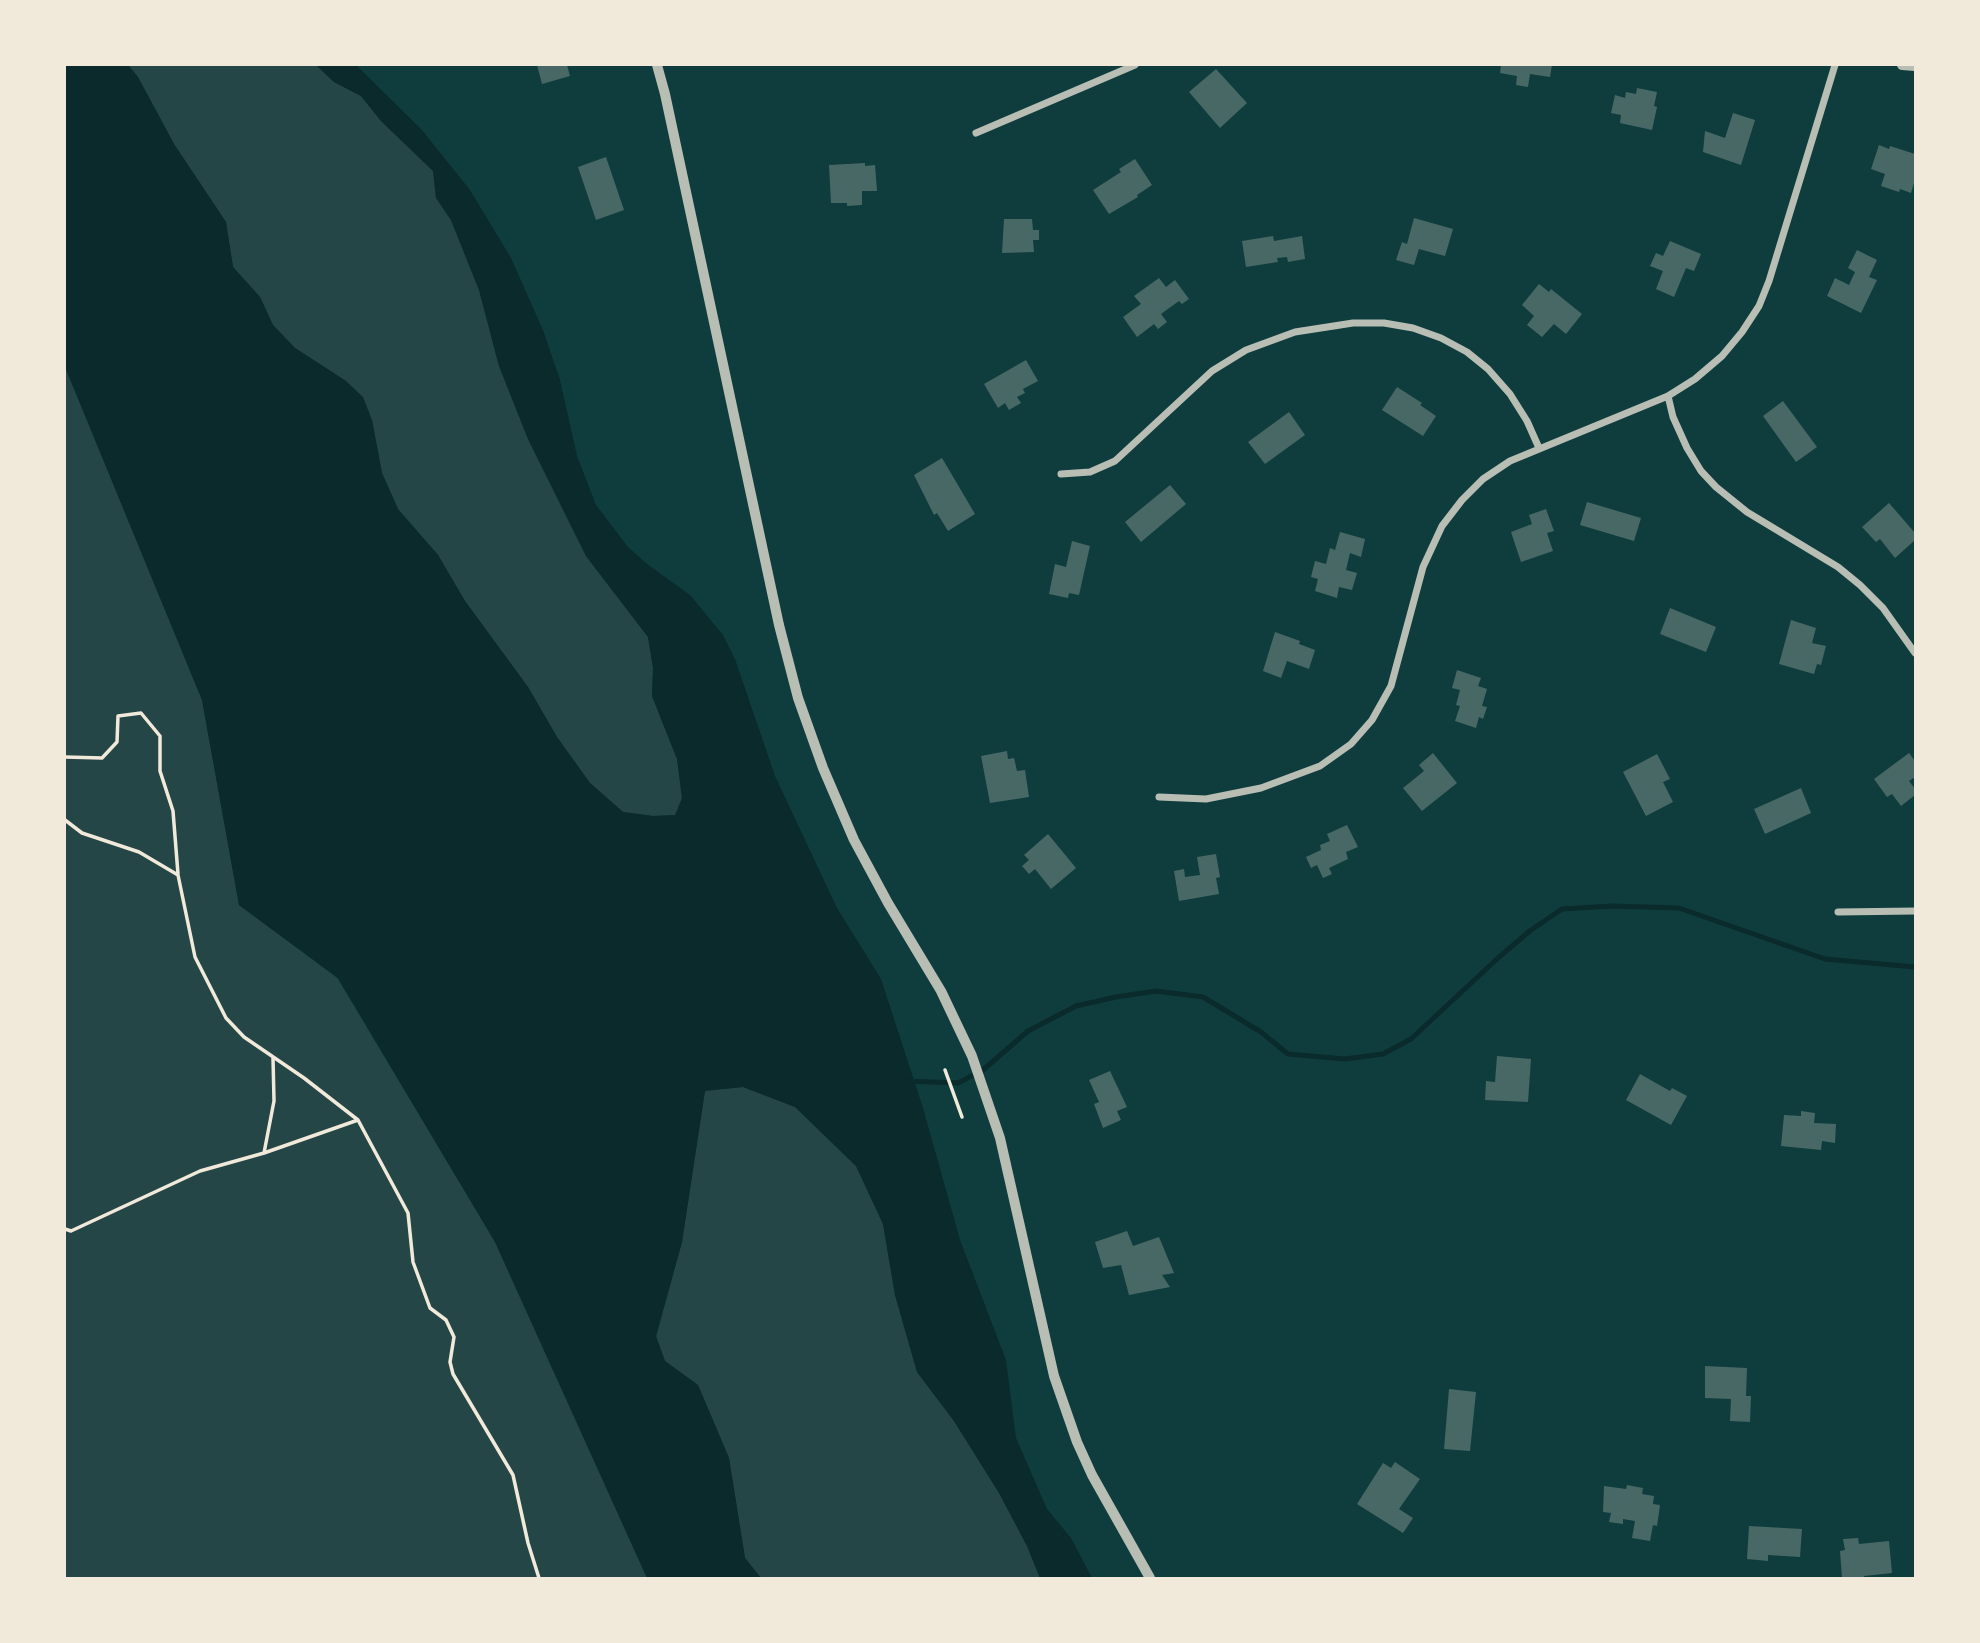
<!DOCTYPE html>
<html>
<head>
<meta charset="utf-8">
<style>
	body { margin:0 }
	#map { position:relative; width:1980px; height:1643px; overflow:hidden; background:#0f3d3e; font-family:"IBM Plex Serif",serif }
	canvas { display:block }
	.frame { position:absolute; inset:0; border:66px solid #f1e9da; pointer-events:none }
</style>
</head>
<body>
<div id="map">
<canvas width="1980" height="1643"></canvas>
<div class="frame"></div>
</div>
<script>
const ctx = document.querySelector('canvas').getContext('2d');
ctx.lineJoin = 'round';
function paint(path, color) { ctx.fillStyle = color; ctx.fill(path, 'evenodd'); }
const poly = rows => new Path2D(rows.map(r => 'M' + r).join(''));
function stroke(path, color, width, dash) { ctx.strokeStyle = color; ctx.lineWidth = width; ctx.lineCap = dash ? 'butt' : 'round'; ctx.setLineDash(dash || []); ctx.stroke(path); }
const green = poly([
	[128,65,316,65,334,82,361,96,381,121,433,171,436,198,451,220,479,290,499,366,528,439,586,556,648,637,653,668,652,696,677,759,682,798,676,815,653,816,623,812,590,783,557,737,528,687,465,601,438,555,398,509,382,473,372,420,346,381,295,348,273,325,260,297,233,267,226,222,174,144,138,77],
	[65,367,202,700,239,905,337,978,495,1242,647,1578,65,1578],
	[743,1087,795,1107,856,1166,883,1224,895,1295,917,1372,954,1421,999,1493,1027,1546,1040,1578,761,1578,745,1558,729,1458,698,1385,665,1361,656,1337,682,1242,705,1090]
]);
const water = poly([
	[65,65,128,65,138,77,174,144,226,222,233,267,260,297,273,325,295,348,346,381,363,397,372,420,382,473,398,509,438,555,465,601,528,687,557,737,590,783,623,812,653,816,675,815,682,798,677,759,652,696,653,668,648,637,586,556,528,439,499,366,479,290,451,220,436,198,433,171,381,121,361,96,334,82,316,65,356,65,421,129,470,190,511,258,543,330,560,380,577,456,596,505,628,547,647,564,690,595,723,635,735,659,775,776,837,908,881,979,923,1108,960,1240,1006,1360,1016,1438,1047,1509,1071,1538,1092,1578,1040,1578,1027,1546,999,1493,954,1421,917,1372,895,1295,883,1224,856,1166,795,1107,743,1087,705,1091,682,1242,656,1336,665,1361,698,1385,729,1458,745,1558,761,1578,647,1578,495,1242,338,978,239,905,202,700,65,367]
]);
const stream = poly([
	[907,1081,958,1083,983,1070,1028,1031,1076,1006,1116,997,1156,991,1203,997,1261,1032,1288,1054,1345,1059,1383,1054,1411,1039,1498,958,1531,930,1562,909,1612,906,1679,908,1825,959,1915,967]
]);
const building = poly([
	[537,65,567,65,570,76,542,84],
	[1501,65,1552,65,1550,77,1530,74,1528,87,1516,85,1517,76,1500,73],
	[1216,69,1247,103,1220,128,1189,92],
	[1637,88,1657,92,1654,106,1657,107,1652,130,1620,123,1621,115,1611,113,1615,95,1625,98,1626,92,1636,94],
	[1733,113,1755,120,1741,165,1703,152,1705,131,1725,138],
	[1879,145,1889,149,1890,146,1915,154,1915,180,1911,193,1900,189,1899,192,1881,186,1885,174,1871,169],
	[606,157,624,210,596,220,578,167],
	[1135,159,1152,185,1137,195,1138,197,1109,214,1093,190,1121,172,1119,169],
	[865,163,865,166,875,165,877,191,862,191,862,205,847,206,847,203,831,203,829,165],
	[1414,218,1453,229,1445,256,1419,249,1414,265,1396,260,1402,242,1407,244],
	[1004,219,1032,219,1033,230,1039,230,1039,240,1033,240,1034,252,1002,253],
	[1273,236,1274,241,1302,236,1305,259,1288,262,1287,257,1277,258,1278,262,1246,267,1242,241],
	[1670,241,1701,254,1694,271,1686,268,1674,297,1656,289,1663,271,1650,266,1656,253,1663,256],
	[1857,250,1877,260,1869,277,1877,280,1861,313,1827,296,1835,278,1849,285,1855,272,1848,268],
	[1159,278,1166,287,1175,280,1189,299,1182,304,1179,301,1161,314,1167,322,1158,329,1154,324,1137,337,1123,317,1141,304,1134,296],
	[1539,284,1549,292,1551,289,1582,314,1566,334,1554,324,1542,337,1527,325,1534,316,1522,305],
	[1026,360,1038,381,1023,389,1025,393,1017,397,1021,403,1009,410,1005,403,998,408,984,384],
	[1397,387,1422,403,1420,405,1436,416,1423,436,1382,410],
	[1783,401,1817,447,1796,462,1763,416],
	[1289,412,1305,435,1265,464,1248,442],
	[942,458,975,514,948,531,937,513,934,515,914,475],
	[1170,485,1186,504,1141,542,1125,522],
	[1587,502,1641,518,1634,541,1580,525],
	[1889,503,1915,533,1915,540,1895,558,1880,539,1876,542,1862,527],
	[1546,509,1554,531,1547,533,1553,551,1521,562,1511,532,1532,524,1529,515],
	[1340,532,1365,539,1361,557,1350,553,1346,570,1357,573,1352,590,1339,587,1337,598,1315,591,1318,579,1311,577,1315,561,1326,564,1330,548,1335,550],
	[1072,541,1090,546,1079,595,1069,593,1068,598,1049,594,1055,564,1066,567],
	[1670,608,1716,627,1706,652,1660,634],
	[1791,620,1816,628,1812,643,1826,646,1821,665,1817,664,1814,674,1779,664],
	[1275,632,1300,641,1299,644,1315,650,1309,669,1287,661,1281,678,1263,671],
	[1457,670,1481,678,1478,686,1487,689,1482,706,1487,707,1483,719,1479,717,1476,728,1455,721,1460,706,1456,705,1460,690,1452,688],
	[1007,751,1008,759,1014,758,1017,771,1025,770,1029,797,990,803,981,756],
	[1433,753,1457,783,1422,811,1403,788,1424,771,1419,765],
	[1909,753,1915,761,1915,777,1909,781,1915,789,1915,795,1901,806,1892,794,1887,797,1874,779],
	[1657,754,1670,779,1663,782,1673,802,1646,816,1623,772],
	[1801,788,1811,813,1765,834,1754,809],
	[1347,825,1358,847,1346,852,1348,859,1329,868,1332,874,1323,878,1317,865,1311,868,1306,857,1321,850,1320,845,1330,841,1327,834],
	[1048,834,1076,868,1051,889,1035,869,1029,874,1022,866,1029,860,1024,855],
	[1216,854,1220,877,1216,878,1219,894,1179,901,1174,871,1184,869,1185,877,1200,875,1197,857],
	[1497,1056,1531,1059,1528,1102,1485,1100,1486,1081,1495,1082],
	[1110,1071,1127,1107,1117,1111,1121,1120,1103,1128,1094,1104,1099,1102,1089,1080],
	[1640,1074,1670,1091,1672,1088,1687,1096,1671,1125,1626,1100],
	[1801,1111,1815,1113,1814,1123,1836,1124,1835,1143,1822,1141,1821,1150,1781,1146,1784,1115,1801,1116],
	[1127,1231,1133,1246,1159,1237,1174,1273,1162,1275,1170,1287,1129,1295,1121,1265,1103,1268,1095,1242],
	[1705,1366,1747,1368,1746,1396,1751,1396,1750,1422,1730,1421,1731,1399,1705,1398],
	[1449,1389,1476,1392,1470,1451,1444,1449],
	[1395,1462,1420,1479,1399,1509,1413,1518,1403,1533,1357,1504,1383,1463,1391,1468],
	[1627,1485,1643,1488,1642,1494,1654,1496,1653,1504,1660,1505,1657,1526,1653,1525,1650,1541,1632,1538,1635,1521,1623,1519,1623,1524,1609,1522,1611,1513,1603,1512,1604,1486,1626,1489],
	[1749,1526,1802,1529,1800,1557,1768,1555,1768,1561,1747,1559],
	[1858,1538,1859,1544,1889,1541,1892,1573,1864,1576,1864,1578,1842,1578,1840,1551,1845,1550,1843,1539]
]);
const path = poly([
	[65,757,102,758,117,742,118,716,141,713,160,736,160,771,173,811,178,874],
	[65,820,82,833,139,852,178,875,195,957,226,1018,244,1037,304,1078,358,1120,408,1213,413,1262,430,1308,446,1320,454,1337,450,1362,453,1374,513,1475,528,1543,539,1578],
	[945,1070,962,1117],
	[264,1153,274,1101,273,1058],
	[65,1229,71,1231,200,1171,264,1153,358,1120]
]);
const minor = poly([
	[976,133,1135,65],
	[1668,396,1673,417,1687,448,1701,471,1716,487,1747,512,1838,567,1860,585,1883,608,1915,653],
	[1061,474,1090,472,1115,461,1212,371,1246,350,1295,332,1353,323,1384,323,1413,328,1441,338,1467,352,1488,369,1510,394,1527,421,1539,448],
	[1159,797,1206,799,1261,788,1320,766,1351,744,1372,720,1391,686,1423,567,1442,526,1462,500,1483,479,1510,461,1668,396,1695,379,1722,356,1742,332,1759,306,1769,281,1835,65],
	[1838,912,1915,911]
]);
const tertiary = poly([
	[657,65,665,94,779,625,798,698,823,768,854,840,888,903,941,991,972,1056,1000,1138,1054,1376,1077,1442,1092,1475,1150,1578],
	[1902,65,1915,66]
]);
paint(green, '#244646');
paint(water, '#0a2a2b');
stroke(stream, '#0a2a2b', 5);
paint(building, '#486865');
stroke(path, '#f1e9da', 3.5);
stroke(minor, '#b8beb3', 7);
stroke(tertiary, '#b8beb3', 10);
</script>
</body>
</html>
